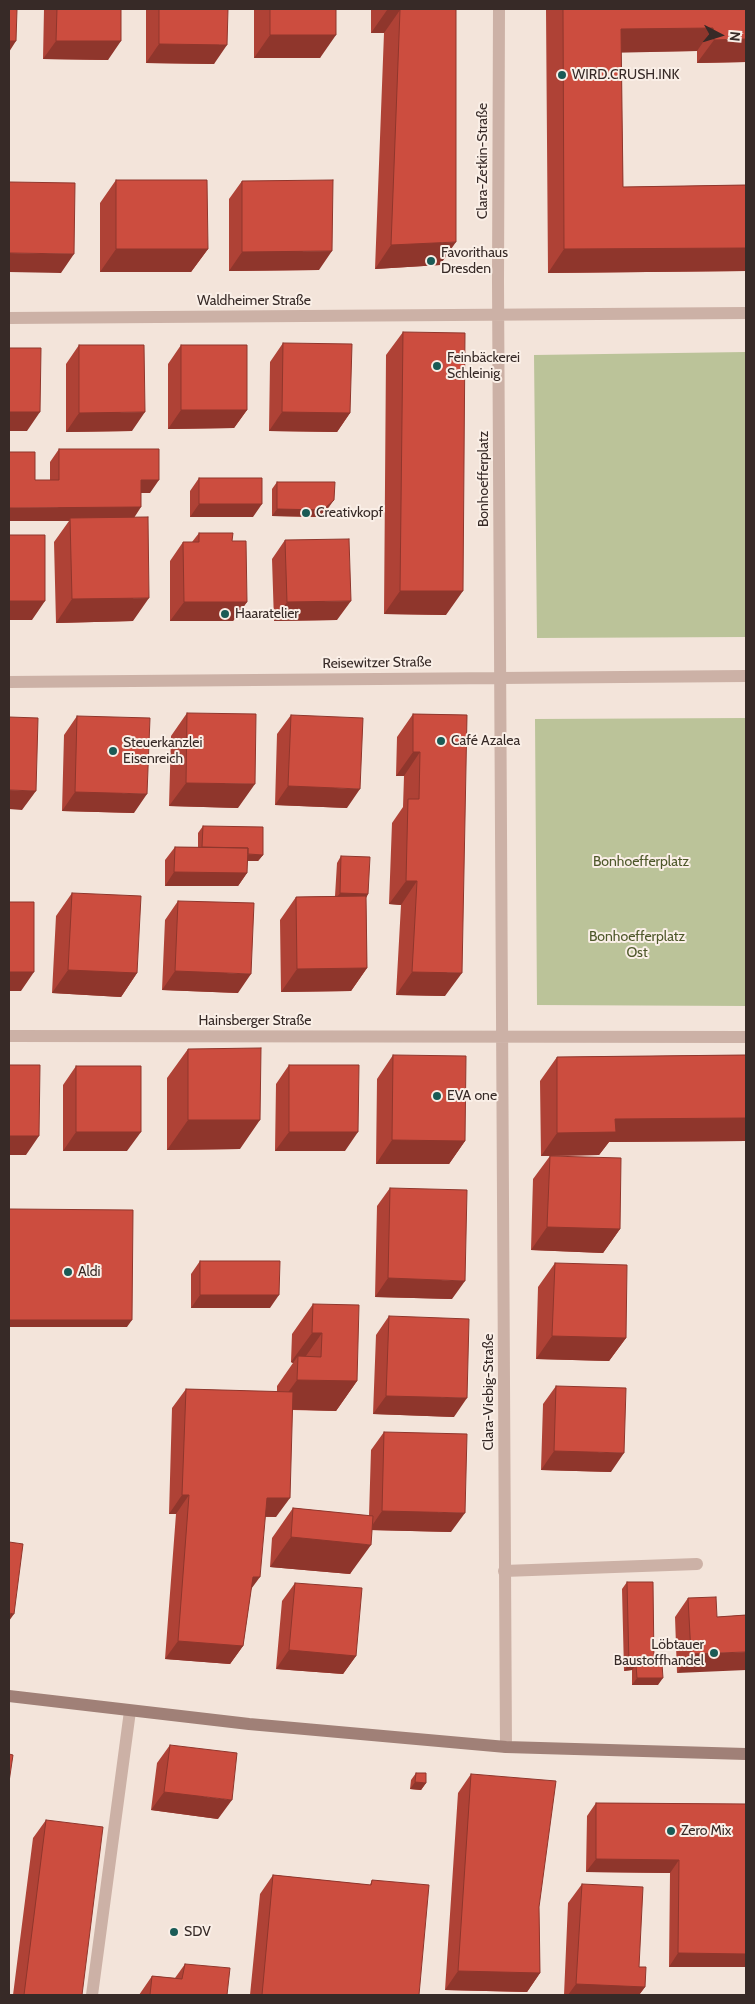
<!DOCTYPE html>
<html>
<head>
<meta charset="utf-8">
<style>
	body { margin:0 }
	#map { position:relative; width:755px; height:2004px; overflow:hidden; background:#f3e4da; font-family:Cabin,sans-serif }
	canvas { display:block }
	.frame { position:absolute; inset:0; border:10px solid #372a27; pointer-events:none }
	.north { position:absolute; left:695px; top:10px; width:50px; height:50px; -webkit-text-stroke:4px #faefe7; paint-order:stroke; rotate:95deg; font-size:14px; font-weight:700; line-height:20px; text-align:center; color:#372a27 }
	.north::after { content:''; display:block; margin:auto; width:18px; height:22px; background:#372a27; clip-path:polygon(50% 0,100% 100%,50% 72%,0 100%) }
</style>
</head>
<body>
<div id="map">
<canvas width="755" height="2004"></canvas>
<div class="frame"></div>
<div class="north">N</div>
</div>
<script>
const ctx = document.querySelector('canvas').getContext('2d');
ctx.lineJoin = 'round';
function paint(path, color) { ctx.fillStyle = color; ctx.fill(path, 'evenodd'); }
const poly = rows => new Path2D(rows.map(r => 'M' + r).join(''));
function stroke(path, color, width, dash) { ctx.strokeStyle = color; ctx.lineWidth = width; ctx.lineCap = dash ? 'butt' : 'round'; ctx.setLineDash(dash || []); ctx.stroke(path); }
function drawText(font, color, halo, rows, align = 'center') {
  ctx.font = font + ' Cabin,sans-serif'; ctx.lineWidth = 4; ctx.setLineDash([]); ctx.textBaseline = 'middle'; ctx.strokeStyle = halo; ctx.fillStyle = color; for (const [text, x, y, turn = 0] of rows) {
    ctx.save(); ctx.translate(x, y); ctx.rotate((+turn || 0) * Math.PI / 180); ctx.textAlign = isNaN(turn) ? turn : align; if (halo) ctx.strokeText(text, 0, 0); ctx.fillText(text, 0, 0); ctx.restore();
  }
}
const green = poly([
	[746,352,746,637,537,638,534,355],
	[746,718,746,1006,537,1005,535,719]
]);
const lane = poly([
	[504,1571,697,1564],
	[92,1995,130,1711]
]);
const street = poly([
	[499,9,498,281,506,1747],
	[9,318,746,313],
	[9,682,746,676],
	[9,1036,746,1037]
]);
const secondary = poly([
	[9,1696,249,1724,506,1747,746,1754]
]);
const wall = poly([
	[44,9,121,9,108,60,43,59],
	[146,9,228,9,214,64,146,63],
	[254,9,336,9,320,58,254,58],
	[371,9,456,9,440,265,375,269,384,33,371,33],
	[546,9,746,9,746,62,697,63,697,51,621,52,623,187,746,185,746,271,548,273],
	[116,180,208,249,191,272,100,272,100,203],
	[242,181,319,270,229,271,229,199],
	[403,332,446,615,384,614,386,355],
	[283,343,350,413,337,432,269,431,270,362],
	[79,345,132,431,66,432,66,364],
	[181,345,247,410,234,428,168,429,168,364],
	[59,449,150,493,141,493,134,517,133,621,56,623,54,542,69,521,35,480,50,480,50,462],
	[199,478,253,517,190,517,190,491],
	[277,482,329,507,318,517,272,516,272,489],
	[199,533,232,541,247,602,233,621,170,621,170,561,183,542,192,542],
	[285,540,337,620,274,621,272,559],
	[187,713,238,808,169,806,171,736],
	[413,714,467,715,445,996,396,995,401,905,389,904,392,823,403,807,404,776,396,776,397,737],
	[291,715,347,808,275,805,277,734],
	[77,716,134,813,62,811,64,735],
	[203,826,263,855,258,861,247,861,247,873,238,886,165,886,165,860,175,847,198,847,198,833],
	[341,856,368,894,366,898,367,968,351,991,281,992,280,920,296,897,335,896,337,863],
	[72,893,137,973,121,997,52,993,56,916],
	[178,901,238,993,162,990,165,920],
	[188,1049,240,1149,167,1150,167,1078],
	[393,1055,465,1141,449,1164,376,1164,377,1079],
	[746,1055,746,1141,609,1142,599,1155,550,1156,620,1229,603,1253,531,1250,533,1179,550,1156,541,1156,540,1081,557,1057],
	[289,1065,345,1151,275,1151,276,1084],
	[76,1066,127,1151,63,1151,63,1085],
	[390,1188,452,1299,375,1297,377,1206],
	[200,1261,270,1308,191,1308,191,1274],
	[555,1263,626,1338,609,1361,536,1359,538,1287],
	[313,1304,357,1381,336,1411,292,1410,276,1517,265,1517,251,1590,243,1646,230,1664,165,1659,176,1514,169,1514,172,1408,186,1389,277,1392,277,1386,293,1363,291,1362,292,1334],
	[389,1316,454,1417,373,1414,376,1335],
	[556,1386,611,1472,541,1470,543,1404],
	[384,1432,451,1532,372,1530,350,1574,270,1567,272,1538,293,1508,369,1516,371,1450],
	[627,1582,654,1663,654,1664,658,1685,632,1685,632,1670,624,1671,622,1589],
	[295,1583,356,1656,343,1674,276,1669,282,1601],
	[688,1598,717,1617,746,1615,677,1673,675,1617],
	[170,1745,218,1819,151,1810,157,1763],
	[416,1773,426,1783,421,1790,410,1789,411,1780],
	[471,1774,539,1907,540,1973,527,1992,445,1990,458,1793],
	[596,1803,746,1804,746,1967,669,1967,670,1873,586,1872,587,1816],
	[46,1820,82,1995,13,1995,33,1838],
	[273,1875,370,1885,372,1880,419,1995,250,1995,260,1894],
	[582,1884,639,1967,645,1987,639,1995,564,1995,568,1903],
	[185,1964,227,1995,139,1995,152,1976,175,1978]
]);
const shadedWall = poly([
	[387,10,400,10,384,33,371,33],
	[713,28,697,51,604,53,621,29],
	[270,35,336,35,320,58,254,58],
	[746,39,746,62,697,63,714,40],
	[9,41,16,41,9,52],
	[56,41,121,41,108,60,43,59],
	[159,44,227,45,214,64,146,63],
	[456,242,440,265,375,269,391,245],
	[746,248,746,271,548,273,564,249],
	[116,249,208,249,191,272,100,272],
	[332,251,319,270,229,271,242,252],
	[9,253,74,254,61,273,9,272],
	[181,410,247,410,234,428,168,429],
	[9,412,40,412,27,431,9,431],
	[145,412,132,431,66,432,79,413],
	[282,412,350,413,337,432,269,431],
	[141,480,159,480,150,493,132,493],
	[334,500,329,507,318,517,272,516,277,509],
	[199,504,262,504,253,517,190,517],
	[141,507,132,521,70,518,69,521,9,521,9,508],
	[400,591,463,591,446,615,384,614],
	[149,598,133,621,56,623,72,599],
	[9,601,45,601,32,620,9,620],
	[351,601,337,620,274,621,287,602],
	[184,602,247,602,233,621,170,621],
	[413,752,420,752,404,776,396,776],
	[186,783,255,784,238,808,169,806],
	[288,786,360,789,347,808,275,805],
	[9,790,36,791,22,810,9,809],
	[75,792,147,794,134,813,62,811],
	[202,854,263,855,258,861,197,861],
	[174,872,247,873,238,886,165,886],
	[406,881,417,881,401,905,389,904],
	[340,893,368,894,364,901,335,900],
	[367,968,351,991,281,992,297,969],
	[68,970,137,973,121,997,52,993],
	[175,971,251,974,238,993,162,990],
	[9,972,34,972,21,991,9,991],
	[412,972,462,973,445,996,396,995],
	[746,1118,746,1141,609,1142,599,1155,541,1156,557,1133,615,1119],
	[188,1120,260,1120,240,1149,167,1150],
	[76,1132,141,1132,127,1151,63,1151],
	[289,1132,358,1132,345,1151,275,1151],
	[9,1136,39,1136,26,1155,9,1155],
	[392,1140,465,1141,449,1164,376,1164],
	[547,1227,620,1229,603,1253,531,1250],
	[388,1278,465,1281,452,1299,375,1297],
	[200,1295,279,1295,270,1308,191,1308],
	[9,1320,132,1320,127,1327,9,1327],
	[312,1333,322,1333,301,1363,298,1356,293,1363,291,1362],
	[552,1336,626,1338,609,1361,536,1359],
	[297,1380,357,1381,336,1411,276,1409],
	[386,1396,467,1398,454,1417,373,1414],
	[554,1451,624,1453,611,1472,541,1470],
	[182,1495,189,1495,176,1514,169,1514],
	[267,1498,290,1498,276,1517,254,1516],
	[382,1511,465,1513,451,1532,369,1530],
	[291,1537,371,1545,350,1574,270,1567],
	[253,1577,260,1577,246,1596],
	[9,1613,14,1614,9,1621],
	[178,1641,243,1646,230,1664,165,1659],
	[289,1650,356,1656,343,1674,276,1669],
	[746,1652,746,1670,677,1673,691,1654],
	[654,1663,650,1670,636,1665,632,1670,624,1671,629,1664],
	[637,1678,663,1678,658,1685,632,1685],
	[415,1782,426,1783,421,1790,410,1789],
	[164,1792,232,1800,218,1819,151,1810],
	[596,1859,679,1860,670,1873,586,1872],
	[678,1953,746,1954,746,1967,669,1967],
	[458,1971,540,1973,527,1992,445,1990],
	[576,1984,645,1987,639,1995,568,1995]
]);
const building = poly([
	[9,9,17,9,16,41,9,41,9,9],
	[57,9,121,9,121,41,56,41,57,9],
	[159,9,228,9,227,45,159,44,159,9],
	[270,9,336,9,336,35,270,35,270,9],
	[387,9,456,9,456,242,391,245,400,10,387,10,387,9],
	[563,9,746,9,746,39,714,40,713,28,621,29,623,187,746,185,746,248,564,249,563,9],
	[116,180,207,180,208,249,116,249,116,180],
	[333,180,332,251,242,252,242,181,333,180],
	[9,182,75,183,74,254,9,253,9,182],
	[403,332,465,333,463,591,400,591,403,332],
	[283,343,352,344,350,413,282,412,283,343],
	[79,345,144,345,145,412,79,413,79,345],
	[181,345,247,345,247,410,181,410,181,345],
	[9,348,41,348,40,412,9,412,9,348],
	[59,449,159,449,159,480,141,480,141,507,9,508,9,452,35,452,35,480,59,480,59,449],
	[199,478,262,478,262,504,199,504,199,478],
	[277,482,335,482,334,500,323,510,277,509,277,482],
	[148,517,149,598,72,599,70,518,148,517],
	[199,533,233,533,232,541,246,541,247,602,184,602,183,542,199,542,199,533],
	[9,535,45,535,45,601,9,601,9,535],
	[349,539,351,601,287,602,285,540,349,539],
	[187,713,256,714,255,784,186,783,187,713],
	[413,714,467,715,462,973,412,972,417,881,406,881,408,799,419,799,420,752,413,752,413,714],
	[291,715,363,718,360,789,288,786,291,715],
	[77,716,150,718,147,794,75,792,77,716],
	[9,717,38,718,36,791,9,790,9,717],
	[203,826,263,827,263,855,248,854,248,848,202,847,203,826],
	[175,847,248,848,247,873,174,872,175,847],
	[341,856,370,857,368,894,340,893,341,856],
	[72,893,141,896,137,973,68,970,72,893],
	[366,896,367,968,297,969,296,897,366,896],
	[178,901,254,903,251,974,175,971,178,901],
	[9,902,34,902,34,972,9,972,9,902],
	[261,1048,260,1120,188,1120,188,1049,261,1048],
	[393,1055,466,1056,465,1141,392,1140,393,1055],
	[746,1055,746,1118,615,1119,616,1132,557,1133,557,1057,746,1055],
	[9,1065,40,1065,39,1136,9,1136,9,1065],
	[289,1065,359,1065,358,1132,289,1132,289,1065],
	[76,1066,141,1066,141,1132,76,1132,76,1066],
	[550,1156,621,1158,620,1229,547,1227,550,1156],
	[390,1188,467,1190,465,1281,388,1278,390,1188],
	[9,1209,133,1210,132,1320,9,1320,9,1209],
	[200,1261,280,1261,279,1295,200,1295,200,1261],
	[555,1263,627,1265,626,1338,552,1336,555,1263],
	[313,1304,359,1305,357,1381,297,1380,298,1356,321,1357,322,1333,312,1333,313,1304],
	[389,1316,469,1319,467,1398,386,1396,389,1316],
	[556,1386,626,1388,624,1453,554,1451,556,1386],
	[186,1389,293,1392,290,1498,267,1498,260,1577,253,1577,243,1646,178,1641,189,1495,182,1495,186,1389],
	[384,1432,467,1434,465,1513,382,1511,384,1432],
	[293,1508,373,1516,371,1545,291,1537,293,1508],
	[9,1542,23,1544,14,1614,9,1613,9,1542],
	[627,1582,653,1582,654,1663,629,1664,627,1582],
	[295,1583,362,1588,356,1656,289,1650,295,1583],
	[716,1597,717,1617,746,1615,746,1652,691,1654,688,1598,716,1597],
	[662,1664,663,1678,637,1678,636,1665,662,1664],
	[170,1745,237,1753,232,1800,164,1792,170,1745],
	[9,1754,13,1755,9,1782,9,1754],
	[416,1773,426,1773,426,1783,415,1782,416,1773],
	[471,1774,556,1781,539,1907,540,1973,458,1971,471,1774],
	[596,1803,746,1804,746,1954,678,1953,679,1860,596,1859,596,1803],
	[46,1820,103,1827,82,1995,24,1995,46,1820],
	[273,1875,371,1885,372,1880,429,1885,419,1995,262,1995,273,1875],
	[582,1884,643,1887,639,1967,646,1967,645,1987,576,1984,582,1884],
	[185,1964,230,1968,227,1995,150,1995,152,1976,182,1979,185,1964]
]);
const markers = [
	[562,75,5,"#1a5b56"],
	[431,261,5,"#1a5b56"],
	[437,366,5,"#1a5b56"],
	[306,513,5,"#1a5b56"],
	[225,614,5,"#1a5b56"],
	[441,741,5,"#1a5b56"],
	[113,751,5,"#1a5b56"],
	[437,1096,5,"#1a5b56"],
	[68,1272,5,"#1a5b56"],
	[714,1653,5,"#1a5b56"],
	[671,1831,5,"#1a5b56"],
	[174,1932,5,"#1a5b56"]
];
const poiNames = [
	["WIRD.CRUSH.INK",572,75],
	["Favorithaus",441,253],
	["Dresden",441,269],
	["Feinbäckerei",447,358],
	["Schleinig",447,374],
	["Creativkopf",316,513],
	["Haaratelier",235,614],
	["Café Azalea",451,741],
	["Steuerkanzlei",123,743],
	["Eisenreich",123,759],
	["EVA one",447,1096],
	["Aldi",78,1272],
	["Löbtauer",704,1645,"right"],
	["Baustoffhandel",704,1661,"right"],
	["Zero Mix",681,1831],
	["SDV",184,1932]
];
const streetNames = [
	["Clara-Zetkin-Straße",483,161,-90],
	["Waldheimer Straße",254,301],
	["Bonhoefferplatz",484,479,-90],
	["Reisewitzer Straße",377,663,-1],
	["Hainsberger Straße",255,1021],
	["Clara-Viebig-Straße",489,1392,-90]
];
const parkNames = [
	["Bonhoefferplatz",641,862],
	["Bonhoefferplatz",637,937],
	["Ost",637,953]
];
paint(green, '#bbc399');
stroke(lane, '#ccb1a6', 12);
stroke(street, '#ccb1a6', 12);
stroke(secondary, '#a08077', 12);
paint(wall, '#af4236');
paint(shadedWall, '#8f362c');
paint(building, '#cc4d3f');
stroke(building, '#8f362c', 1);
for (const [x, y, r, color] of markers) { const dot = new Path2D(); dot.arc(x, y, r, 0, 2 * Math.PI); ctx.fillStyle = color; ctx.fill(dot); stroke(dot, '#faefe7', 2); }
drawText('14px', '#372a27', '#faefe7', poiNames, 'left');
drawText('14px', '#372a27', '#faefe7', streetNames);
drawText('14px', '#4d5729', '#faefe7', parkNames);
</script>
</body>
</html>
